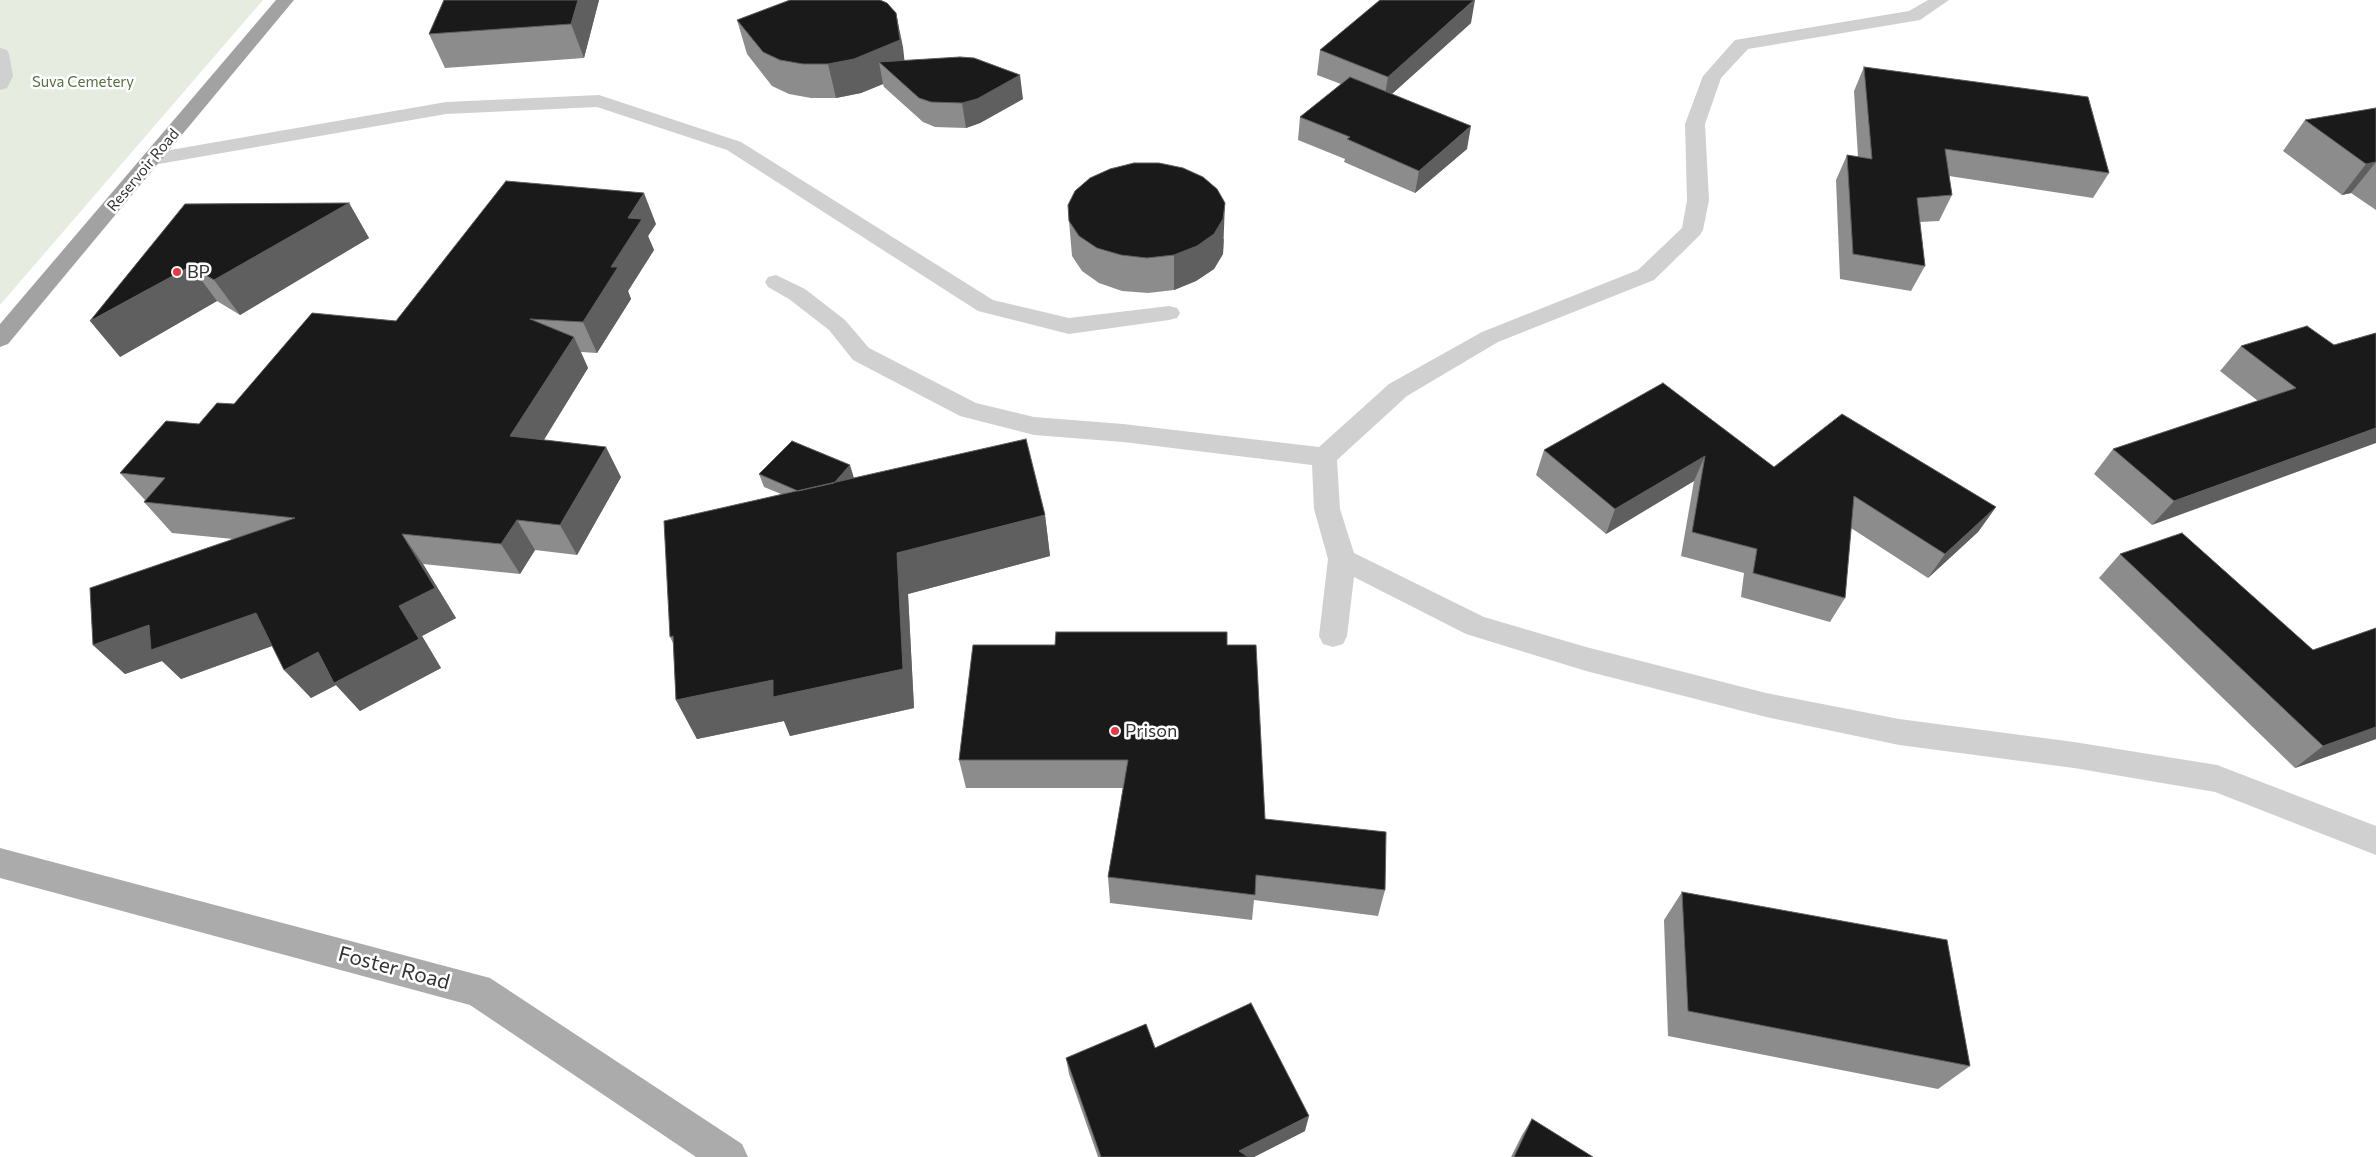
<!DOCTYPE html>
<html>
<head>
<meta charset="utf-8">
<style>
	body { margin:0 }
	canvas { display:block; background:#fff }
</style>
</head>
<body>
<canvas width="2376" height="1157"></canvas>
<script>
const ctx = document.querySelector('canvas').getContext('2d');
ctx.lineJoin = 'round';
function paint(path, color) { ctx.fillStyle = color; ctx.fill(path, 'evenodd'); }
const poly = rows => new Path2D(rows.map(r => 'M' + r).join(''));
function stroke(path, color, width, dash) { ctx.strokeStyle = color; ctx.lineWidth = width; ctx.lineCap = dash ? 'butt' : 'round'; ctx.setLineDash(dash || []); ctx.stroke(path); }
function drawText(font, color, halo, rows, align = 'center') {
  ctx.font = font + ' Commissioner,sans-serif'; ctx.lineWidth = 5; ctx.setLineDash([]); ctx.textBaseline = 'middle'; ctx.strokeStyle = halo; ctx.fillStyle = color; for (const [text, x, y, turn = 0] of rows) {
    ctx.save(); ctx.translate(x, y); ctx.rotate((+turn || 0) * Math.PI / 180); ctx.textAlign = isNaN(turn) ? turn : align; if (halo) ctx.strokeText(text, 0, 0); ctx.fillText(text, 0, 0); ctx.restore();
  }
}
const green = poly([
	[0,0,263,0,0,305]
]);
const service = poly([
	[0,48,7,50,9,54,13,76,7,88,0,90,0,48],
	[599,95,741,142,993,300,1069,318,1169,306,1177,308,1180,313,1177,318,1169,320,1069,334,978,311,727,150,597,107,446,114,153,165,146,163,143,159,146,155,153,153,446,102,599,95]
]);
const minor = poly([
	[1928,0,1949,0,1920,20,1914,21,1748,49,1721,78,1705,124,1709,200,1703,230,1700,235,1654,280,1498,342,1407,396,1337,460,1340,509,1354,553,1484,617,1586,647,1766,693,1899,719,2074,742,2217,765,2376,826,2376,855,2215,792,2074,768,1899,745,1766,717,1586,671,1466,634,1354,577,1347,636,1343,644,1333,647,1323,644,1319,636,1328,559,1314,509,1312,465,1123,442,1034,435,960,416,853,360,829,330,789,299,768,287,765,282,768,277,776,275,805,289,845,320,869,348,976,403,1034,417,1123,424,1319,447,1389,384,1482,332,1638,270,1682,228,1687,200,1685,124,1703,76,1735,40,1909,11,1928,0]
]);
const primary = poly([
	[0,848,490,978,742,1144,748,1157,696,1157,470,1005,0,878,0,848]
]);
const trunk = poly([
	[276,0,294,0,8,344,0,347,0,324,276,0]
]);
const wall = poly([
	[444,0,599,0,584,58,445,68,429,34],
	[896,13,904,60,1023,99,980,123,966,128,935,127,923,122,884,87,883,84,861,93,836,98,811,98,789,94,772,86,747,54,737,20],
	[1471,23,1392,94,1467,149,1415,193,1344,162,1345,159,1298,140,1300,117,1341,84,1317,75,1320,50],
	[1864,67,2109,173,2093,198,1949,176,1952,195,1939,221,1920,222,1925,266,1911,291,1840,279,1836,180,1847,155,1858,157,1854,91],
	[2376,108,2376,210,2351,193,2342,195,2283,151,2305,120],
	[349,203,369,238,240,315,217,301,120,357,185,204],
	[1069,221,1224,239,1223,254,1214,269,1196,281,1174,290,1148,293,1122,291,1099,283,1082,271,1072,256],
	[656,224,648,236,654,250,628,291,631,299,597,353,581,352,588,368,544,440,621,477,577,555,535,550,520,574,423,564,456,618,422,636,441,668,360,711,336,685,311,698,272,646,181,679,162,661,125,674,93,645,233,539,172,533,144,502,145,500,120,473,199,424,234,404,396,321],
	[2376,333,2152,525,2094,474,2113,449,2258,401,2220,371,2241,346,2334,345],
	[1663,383,1774,467,1996,507,1978,532,1928,578,1851,528,1845,598,1830,622,1741,597,1744,573,1681,556,1694,481,1606,534,1536,475,1544,450],
	[759,474,854,478,1045,515,1050,556,908,594,914,708,790,736,784,721,697,739,676,700,673,643,670,637,781,494,764,487],
	[2120,554,2313,650,2376,628,2376,739,2295,768,2099,578],
	[1227,645,1265,819,1385,890,1378,916,1254,900,1252,920,1110,903,1108,877,1123,788,966,788,959,760],
	[1682,892,1970,1066,1938,1089,1668,1036,1664,920],
	[1155,1048,1305,1131,1254,1157,1098,1157,1069,1074,1066,1058],
	[1532,1119,1593,1157,1511,1157,1522,1135]
]);
const shadedWall = poly([
	[578,0,599,0,584,58,571,24],
	[1474,0,1475,0,1471,23,1384,101,1388,77],
	[896,13,903,47,906,74,879,62,883,84,861,93,836,98,828,64],
	[1020,75,1023,99,980,123,966,128,962,103],
	[1471,126,1467,149,1415,193,1419,171],
	[2376,162,2351,193,2342,195,2366,164],
	[644,193,656,224,648,236,654,250,628,291,631,299,597,353,583,322,611,267,628,218],
	[349,203,369,238,240,315,214,280],
	[1225,203,1223,254,1214,269,1196,281,1174,290,1174,255],
	[191,266,217,301,120,357,90,321],
	[574,337,588,368,527,467,510,436],
	[2376,428,2376,443,2152,525,2174,501],
	[606,447,621,477,577,555,560,525],
	[1705,456,1694,481,1606,534,1615,509],
	[850,465,854,478,818,499],
	[1996,507,1978,532,1928,578,1945,554],
	[1045,515,1050,556,908,594,914,708,790,736,784,721,697,739,676,700,773,680,897,553],
	[517,520,535,550,520,574,501,544],
	[402,534,423,564,456,618,422,636,441,668,360,711,336,685,311,698,284,670],
	[256,613,283,642,181,679,162,661,125,674,93,645,149,625],
	[2376,727,2376,739,2295,768,2323,746],
	[1309,1116,1305,1131,1254,1157,1238,1157,1239,1151]
]);
const building = poly([
	[444,0,578,0,571,24,429,34,444,0],
	[790,0,880,0,887,3,896,13,900,40,854,59,828,64,803,64,780,60,763,52,737,20,790,0],
	[1380,0,1474,0,1388,77,1320,50,1380,0],
	[960,57,974,58,1020,75,977,99,962,103,931,102,919,98,879,62,960,57],
	[1864,67,2088,97,2109,173,1945,149,1952,195,1917,198,1925,266,1853,254,1847,155,1872,159,1864,67],
	[1350,77,1471,126,1419,171,1347,139,1350,137,1300,117,1350,77],
	[2376,108,2376,162,2366,164,2305,120,2376,108],
	[1134,163,1159,163,1183,168,1203,177,1217,189,1225,203,1223,219,1214,234,1197,246,1174,255,1147,258,1121,255,1097,248,1079,236,1069,221,1068,205,1075,191,1090,178,1110,169,1134,163],
	[506,181,644,193,628,218,642,219,611,267,618,267,583,322,530,319,574,337,510,436,606,447,560,525,517,520,501,544,402,534,435,588,399,606,419,639,334,683,318,652,284,670,256,613,151,650,149,625,93,645,90,588,295,518,144,502,165,478,120,473,166,421,199,424,217,403,234,404,312,313,396,321,506,181],
	[349,203,214,280,191,266,90,321,185,204,349,203],
	[2307,326,2334,345,2376,333,2376,428,2174,501,2113,449,2296,388,2241,346,2307,326],
	[1663,383,1774,467,1842,414,1996,507,1945,554,1854,496,1845,598,1753,573,1757,549,1692,532,1705,456,1615,509,1544,450,1663,383],
	[1026,439,1045,515,897,553,903,669,773,697,773,680,676,700,673,636,670,637,664,521,1026,439],
	[792,441,850,465,834,483,798,491,759,474,792,441],
	[2182,533,2313,650,2376,628,2376,727,2323,746,2120,554,2182,533],
	[1056,632,1227,632,1227,645,1256,645,1265,819,1386,832,1385,890,1256,875,1255,895,1108,877,1128,760,959,760,973,645,1055,645,1056,632],
	[1682,892,1947,940,1970,1066,1688,1011,1682,892],
	[1251,1003,1309,1116,1239,1151,1248,1157,1101,1157,1066,1058,1146,1024,1155,1048,1251,1003],
	[1532,1119,1593,1157,1514,1157,1532,1119]
]);
const markers = [
	[177,272,5,"#e63946"],
	[1115,731,5,"#e63946"]
];
const farParknames = [
	["Suva Cemetery",83,82]
];
const farStreetnames = [
	["Reservoir Road",143,170,-50]
];
const poiNames = [
	["BP",187,272],
	["Prison",1125,731]
];
const nearStreetnames = [
	["Foster Road",394,968,15]
];
paint(green, '#e6ecdf');
paint(service, '#d0d0d0');
paint(minor, '#d0d0d0');
paint(primary, '#ababab');
paint(trunk, '#a2a2a2');
paint(wall, '#8c8c8c');
paint(shadedWall, '#5f5f5f');
paint(building, '#1a1a1a');
stroke(building, '#5f5f5f', 1);
for (const [x, y, r, color] of markers) { const dot = new Path2D(); dot.arc(x, y, r, 0, 2 * Math.PI); ctx.fillStyle = color; ctx.fill(dot); stroke(dot, '#fff', 2); }
drawText('15px', '#56703f', '#fff', farParknames);
drawText('15px', '#333', '#fff', farStreetnames);
drawText('18px', '#333', '#fff', poiNames, 'left');
drawText('21px', '#333', '#fff', nearStreetnames);
</script>
</body>
</html>
